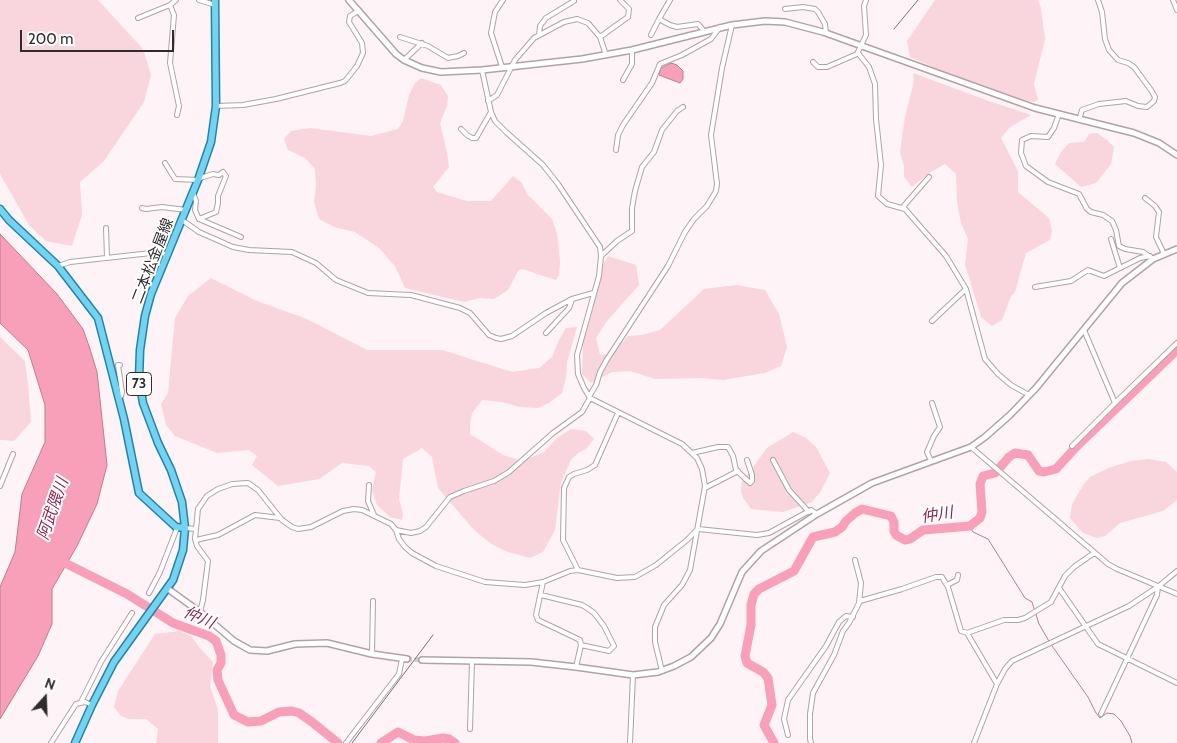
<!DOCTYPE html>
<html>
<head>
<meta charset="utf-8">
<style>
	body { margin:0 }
	#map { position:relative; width:1177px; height:743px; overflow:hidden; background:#fef3f6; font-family:Cabin,sans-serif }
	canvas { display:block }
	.north { position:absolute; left:20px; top:673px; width:50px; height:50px; -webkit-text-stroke:4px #fff; paint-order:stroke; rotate:20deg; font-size:14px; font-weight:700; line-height:20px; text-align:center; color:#322b2d }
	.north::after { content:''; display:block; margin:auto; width:18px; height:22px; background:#322b2d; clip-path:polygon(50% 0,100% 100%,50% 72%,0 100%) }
	.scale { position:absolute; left:20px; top:30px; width:154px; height:22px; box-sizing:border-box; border:2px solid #322b2d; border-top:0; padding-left:6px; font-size:15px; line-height:18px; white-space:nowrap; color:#322b2d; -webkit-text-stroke:4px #fff; paint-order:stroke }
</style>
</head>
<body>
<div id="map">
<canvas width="1177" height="743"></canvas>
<div class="north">N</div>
<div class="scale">200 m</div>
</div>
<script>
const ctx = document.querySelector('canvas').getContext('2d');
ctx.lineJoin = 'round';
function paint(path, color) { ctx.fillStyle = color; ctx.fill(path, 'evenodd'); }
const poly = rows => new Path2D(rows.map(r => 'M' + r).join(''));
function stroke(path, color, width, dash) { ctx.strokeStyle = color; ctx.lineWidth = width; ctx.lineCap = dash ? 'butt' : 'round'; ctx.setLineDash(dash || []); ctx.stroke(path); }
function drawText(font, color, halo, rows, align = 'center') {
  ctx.font = font + ' Cabin,"Noto Sans JP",sans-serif'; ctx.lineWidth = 4; ctx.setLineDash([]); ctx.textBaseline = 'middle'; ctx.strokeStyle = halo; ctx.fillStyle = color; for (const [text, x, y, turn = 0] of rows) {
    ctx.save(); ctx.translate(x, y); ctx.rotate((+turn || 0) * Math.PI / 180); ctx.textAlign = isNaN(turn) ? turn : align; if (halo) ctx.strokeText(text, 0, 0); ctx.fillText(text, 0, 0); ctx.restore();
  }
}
const green = poly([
	[0,0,98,0,143,49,151,75,144,102,104,161,80,182,82,215,72,246,46,241,29,225,0,174],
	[935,0,1038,0,1041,8,1045,39,1034,84,1038,100,1034,102,1025,100,940,70,910,57,907,41],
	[913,73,986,100,1031,115,1010,127,1001,138,1018,171,1018,192,1049,218,1052,230,1050,240,1026,253,1015,292,1011,296,1002,320,992,326,981,317,965,264,968,239,961,223,957,202,956,174,945,164,929,173,912,187,904,177,904,166,900,152,905,117,914,81],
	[421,78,441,85,448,96,447,106,440,123,447,152,449,167,433,187,437,192,467,201,491,201,513,176,521,182,528,195,552,219,557,233,560,261,559,275,556,280,522,269,518,271,508,290,494,299,480,298,464,302,405,288,395,266,378,247,355,232,334,227,319,219,314,202,316,185,315,169,305,158,288,150,284,139,291,131,310,128,371,136,398,129,403,121,409,95,415,83],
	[1097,133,1107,140,1114,147,1111,164,1096,183,1081,187,1055,164,1061,152,1069,143,1084,142,1089,134],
	[608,256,636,265,639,285,607,321,596,338,600,355,607,354,618,347,628,336,642,335,660,330,704,289,736,285,765,290,779,314,787,347,781,366,765,373,723,380,700,378,655,379,630,371,612,372,591,383,582,374,583,340,591,317,596,289,603,265],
	[211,278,257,301,307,319,367,350,442,350,512,372,539,368,552,357,559,340,566,328,577,327,567,362,566,378,562,393,549,403,538,408,520,407,502,402,482,400,472,413,470,425,470,434,503,455,522,461,544,452,557,438,571,429,586,431,594,439,586,449,578,453,571,460,561,482,555,530,543,552,530,558,519,555,505,551,490,543,474,530,438,488,432,457,422,448,403,459,399,499,403,514,402,520,390,517,377,505,372,490,376,472,369,466,342,463,319,479,278,486,252,465,257,456,249,450,217,453,175,436,166,425,161,404,168,393,175,318,188,296],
	[0,337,25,361,28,383,31,422,14,441,0,440],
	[793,432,806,438,816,447,830,473,821,491,812,502,783,512,751,509,743,498,741,491,742,482,767,448],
	[1148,459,1166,462,1177,472,1177,500,1163,511,1120,523,1105,536,1097,538,1083,533,1070,518,1072,504,1084,484,1090,477,1108,468,1131,461],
	[180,631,192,637,199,647,213,662,210,686,218,710,218,743,156,743,158,729,146,719,129,719,121,716,114,707,118,691,155,634]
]);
const water = poly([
	[671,63,677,65,683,71,683,79,680,83,659,75,661,68,671,63],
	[0,234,57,294,83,329,90,349,97,372,107,465,97,504,77,546,52,589,52,624,38,656,0,719,0,587,15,552,22,494,45,442,45,405,28,350,0,323,0,234]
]);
const stream = poly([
	[970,526,973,532,988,539,1025,598,1032,602,1039,624,1050,643,1088,697,1096,713,1100,718,1107,713,1114,714,1121,721,1130,736,1132,743]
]);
const river = poly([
	[57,559,127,594,173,623,209,636,216,641,221,655,221,663,217,670,218,680,234,715,248,722,261,721,279,712,292,711,299,713,312,722,338,743],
	[381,743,398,732,414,740,425,741,443,738,449,739,455,743],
	[774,743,764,725,772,705,768,678,763,672,747,663,745,656,751,625,751,605,754,594,759,589,794,571,813,537,835,532,842,527,846,521,855,513,862,509,891,516,894,522,894,531,896,535,905,540,910,539,923,530,970,526,980,518,982,512,980,484,983,476,995,473,1009,457,1015,453,1028,455,1039,471,1044,472,1056,469,1076,447,1177,350]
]);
const tertiaryTunnel = poly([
	[407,659,422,660]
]);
const minor = poly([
	[199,0,215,5],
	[670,0,659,19,670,25,677,27,698,24,704,31],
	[1173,0,1177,10],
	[170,5,174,15,170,63,179,106,177,115],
	[785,9,803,7,815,9,818,12,825,24,826,33],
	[138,18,170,5,176,0],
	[539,35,540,26,546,18,574,1],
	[651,35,659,19],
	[400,37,428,46,448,58,458,56,464,53],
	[600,37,628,17,629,9,620,0],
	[858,53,869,67,875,84,876,119,881,165,878,196,887,204,905,209,946,256,966,289,985,359,998,374,1011,385,1029,395],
	[404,60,422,43],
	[813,62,818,67,827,67,857,54,866,35,864,6,866,0],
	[502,67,491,33,495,12,503,0],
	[482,70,491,112,495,121,506,132,543,165,558,184,600,247,601,256,599,276,577,355,578,374,584,388,590,398,682,444,697,458,702,469,705,486,690,570,682,585,664,605,655,627,655,642,662,671],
	[623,80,632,64,632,50],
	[488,101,497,95,515,60,534,38,564,22,577,19,588,23,600,37,606,55],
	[216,106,243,105,276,99,340,83,345,81,357,66,363,53,362,43,349,22,350,16,358,11],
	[1059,114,1054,128,1048,137,1031,136,1022,140,1021,153,1026,166,1048,182,1079,194,1087,209,1091,212,1103,215,1112,221,1116,230,1119,246,1125,249,1143,252,1153,259],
	[1079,120,1082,110,1099,104,1126,101,1138,106,1147,107,1154,101,1155,97,1151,90,1134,67,1128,63,1118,60,1109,50,1105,39,1102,12,1098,0],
	[461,129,467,135,472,138,476,138,491,112],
	[616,150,618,135,623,125,652,83,660,64,682,55,711,39,720,27],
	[165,163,175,179,198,180],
	[193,193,196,201,195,210,199,219,241,237],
	[1145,198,1155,206,1159,212,1156,237,1164,254],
	[142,208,146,209,162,207,186,210],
	[902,208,929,177],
	[199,219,216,212,218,203,218,196,226,176,223,172,219,175,213,174,200,178],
	[182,220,199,232,233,247,249,250,292,252,316,263,336,280,368,293,411,295,460,308,470,313,489,335,496,338,501,339,512,336,546,313,572,299,593,293],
	[106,228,107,258],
	[1111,239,1120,268],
	[601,256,617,241,632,231,632,208,635,191,642,167,654,152,662,130,677,111,683,107],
	[58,266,70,262,160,252,167,255],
	[1035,287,1071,281,1088,270,1104,276,1140,258,1150,256],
	[932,321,966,289],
	[1084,330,1115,403],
	[546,333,569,308,572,300],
	[590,395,596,385,600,372,606,361,668,266,685,232,694,219,707,206,716,191,717,184,711,135,722,68,732,25],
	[118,398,121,396,122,392,118,365,120,365],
	[1072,446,1115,403,1177,343],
	[971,447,1108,564,1117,569,1177,594],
	[692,453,718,447,728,447,733,456,736,470,750,483,752,481,752,475,747,460],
	[773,460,789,490,809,512],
	[931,461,927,452,934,436,940,427,932,403],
	[369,485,368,501,374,515],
	[0,486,13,454],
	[705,488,738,471],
	[185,528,196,529,195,539,197,546,208,561,203,600,200,612],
	[196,529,198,509,207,496,218,489,232,484,248,483,258,490,282,520,292,527,298,529,311,527,343,511,354,509,362,510,391,524,396,530,399,539,405,547,412,553,436,566,485,582,525,585,543,582,570,571,578,570,617,578,635,577,656,565,687,540,698,529,757,535,769,533,811,510,817,514],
	[396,530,411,533,420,531,426,527,450,497,464,491,494,481,509,472,553,433,582,412,590,398],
	[196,540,218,535,255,515,280,518],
	[578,570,563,540,564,488,569,477,574,474,587,470,595,465,618,413],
	[543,582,536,615,538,620,580,640,581,645,576,667],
	[947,585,957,580,958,575],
	[1059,588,1098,644,1177,683],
	[149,593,160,572,177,528],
	[541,595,582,605,587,608,594,613,604,626,614,646,609,651,581,645],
	[860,601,902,589,936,577,942,577,948,587,961,631,967,633,1004,620,1018,620,1025,618,1051,602,1065,576,1074,567,1094,553],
	[967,633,997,684],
	[372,654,373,601],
	[81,702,101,662,132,613],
	[1101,714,1157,595,1158,587],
	[470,729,472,661],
	[788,735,784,719,788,700,826,646,839,622,846,616,853,617],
	[51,743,76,704,85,702,92,705],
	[346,743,399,674,402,659],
	[630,743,633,675],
	[811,743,810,739,810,714,813,693,834,655,843,631,849,623,859,603,861,583,855,560],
	[974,743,997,684,1005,669,1012,661,1129,606,1159,586,1177,571]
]);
const tertiary = poly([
	[349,0,396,54,404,60,422,68,441,72,482,70,582,59,632,50,732,25,765,21,785,22,823,32,1035,108,1134,133,1159,143,1177,155],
	[168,589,200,612,234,641,250,650,267,651,295,644,327,643,372,654,407,659],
	[422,660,531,662,576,667,633,675,658,672,674,666,691,657,711,638,720,624,742,572,761,551,817,514,872,483,971,447,985,437,1010,415,1036,388,1122,283,1153,259,1177,249]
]);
const primary = poly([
	[0,209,9,220,58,266,98,318,124,419,139,493,176,527,185,528],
	[75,743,92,705,114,662,173,580,183,550,185,528,182,502,171,470,158,443,143,403,139,379,140,350,145,316,151,294,198,180,211,142,216,106,215,0]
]);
const rail = poly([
	[894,29,918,0],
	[352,743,433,635]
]);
const shields = [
	[139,384,25]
];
const shieldNames = [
	["73",139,384]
];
const streetNames = [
	["二本松金屋線",153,261,-69]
];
const waterNames = [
	["阿武隈川",53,509,-71],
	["仲川",937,515,-9],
	["仲川",199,618,23]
];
paint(green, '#f9d5de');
paint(water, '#f89fb9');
stroke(water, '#bd7c8f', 1);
stroke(stream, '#bd7c8f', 1);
stroke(river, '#f89fb9', 9);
stroke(tertiaryTunnel, '#d5cbce', 5, [5, 2.5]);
stroke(minor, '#b3a1a6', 6);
stroke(tertiary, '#b3a1a6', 8);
stroke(primary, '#2285a7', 9);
stroke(minor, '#fff', 4);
stroke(tertiary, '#fff', 5);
stroke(primary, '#75d3f2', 6);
stroke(rail, '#797073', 1);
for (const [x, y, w] of shields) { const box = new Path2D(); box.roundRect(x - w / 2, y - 11.5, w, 23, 4); ctx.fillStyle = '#fff'; ctx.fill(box); stroke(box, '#322b2d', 1); }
drawText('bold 14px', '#322b2d', null, shieldNames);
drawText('15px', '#322b2d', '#fff', streetNames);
drawText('italic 16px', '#8c274f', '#fff', waterNames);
</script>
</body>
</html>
